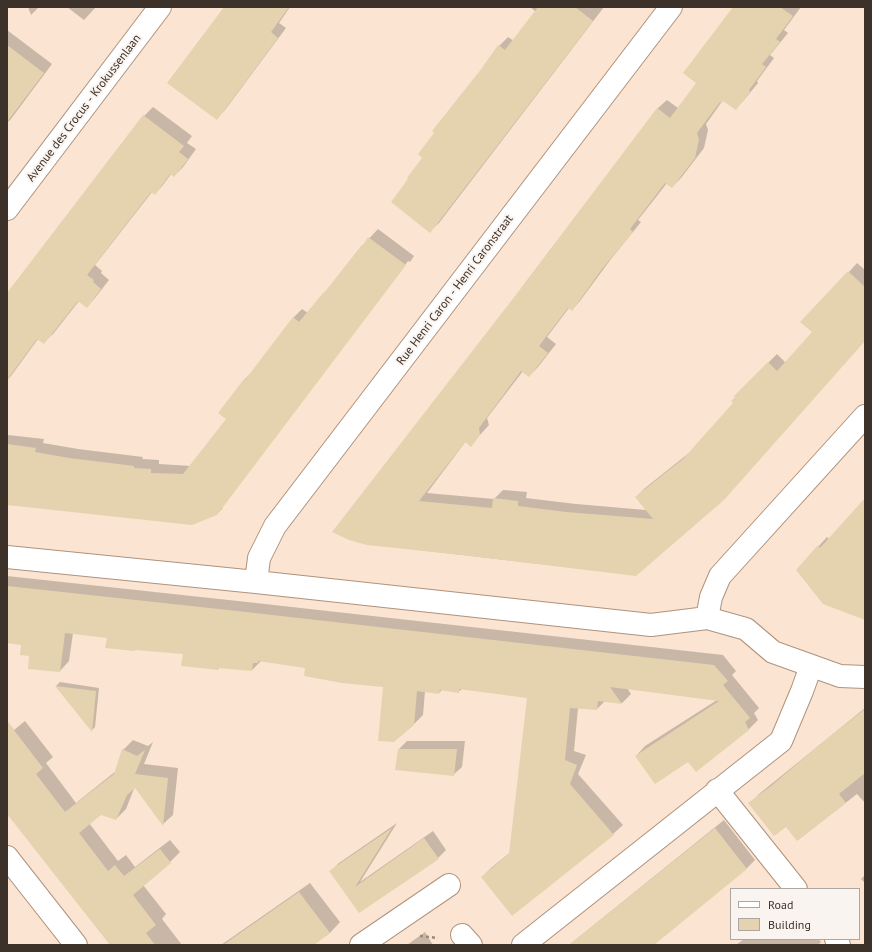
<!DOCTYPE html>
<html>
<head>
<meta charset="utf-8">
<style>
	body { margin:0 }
	#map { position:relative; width:872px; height:952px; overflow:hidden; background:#fbe4d1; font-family:"PT Sans",sans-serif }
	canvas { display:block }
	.frame { position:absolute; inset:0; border:8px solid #3d3229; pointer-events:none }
	.legend { position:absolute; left:730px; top:888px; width:130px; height:52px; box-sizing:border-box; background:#faf4f0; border:1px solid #aea6a0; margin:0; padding:5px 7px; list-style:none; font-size:12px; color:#3d3229 }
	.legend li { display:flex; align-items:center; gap:8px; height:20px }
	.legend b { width:20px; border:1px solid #aea6a0 }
</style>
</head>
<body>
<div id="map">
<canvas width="872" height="952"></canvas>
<div class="frame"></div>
<ul class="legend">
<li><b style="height:5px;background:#fff"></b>Road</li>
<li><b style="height:11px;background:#e4d3ae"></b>Building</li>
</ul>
</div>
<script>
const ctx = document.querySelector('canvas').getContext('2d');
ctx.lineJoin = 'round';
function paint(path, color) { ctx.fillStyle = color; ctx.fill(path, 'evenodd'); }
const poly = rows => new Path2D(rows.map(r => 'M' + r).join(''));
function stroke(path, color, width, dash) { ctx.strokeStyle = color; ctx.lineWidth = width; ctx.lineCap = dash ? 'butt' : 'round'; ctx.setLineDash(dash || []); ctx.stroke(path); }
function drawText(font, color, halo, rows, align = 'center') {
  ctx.font = font + ' "PT Sans",sans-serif'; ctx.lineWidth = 4; ctx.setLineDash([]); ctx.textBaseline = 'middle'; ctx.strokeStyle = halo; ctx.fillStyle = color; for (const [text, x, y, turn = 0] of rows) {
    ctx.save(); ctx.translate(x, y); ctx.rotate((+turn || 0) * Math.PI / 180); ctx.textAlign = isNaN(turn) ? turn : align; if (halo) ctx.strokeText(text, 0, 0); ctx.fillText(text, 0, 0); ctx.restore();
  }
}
const shadow = poly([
	[28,7,39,7,31,15],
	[67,7,96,7,84,20],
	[226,7,290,7,279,23,286,28,225,110,217,118],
	[530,7,604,7,439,223,430,231,424,158,482,69,499,46,508,37,514,41,536,12],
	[735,7,801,7,784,30,788,33,770,55,774,58,757,81,758,83,744,100,735,109,723,100,706,124,708,130,704,148,681,178,672,187,667,183,638,220,641,222,611,259,580,301,572,310,569,308,547,337,556,344,538,367,529,376,523,371,487,418,489,425,479,436,471,445,466,441,427,493,494,499,503,490,527,492,526,498,576,504,646,510,636,497,645,488,689,453,734,403,736,397,735,396,777,354,786,363,813,332,849,272,857,263,864,269,865,268,865,340,635,575,367,544,522,287,658,108,667,100,678,108,698,83],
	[7,30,52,64,11,119,7,123],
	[153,107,192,136,187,143,196,149,183,167,174,176,171,174,163,185,155,194,152,192,95,265,102,271,101,273,109,280,95,298,87,307,79,301,53,334,44,342,38,339,11,376,7,380,7,295,144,116],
	[378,229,414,256,410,262,408,261,221,508,223,508,217,514,7,504,8,435,44,439,43,443,78,449,143,457,142,459,159,460,159,464,191,466,227,419,219,413,245,379,253,371,293,318,302,309,308,313,324,293,330,287,362,246],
	[865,500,865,619,797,570,827,537,829,539],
	[7,576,247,602,723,655,736,671,732,675,759,708,754,713,758,720,749,729,696,771,688,760,636,756,645,746,717,700,627,688,631,694,622,703,605,701,597,709,578,708,574,751,586,755,578,774,623,825,613,834,482,877,492,867,511,852,528,697,462,689,458,692,442,690,439,693,425,691,423,715,413,725,384,686,306,667,261,661,252,670,184,654,108,637,73,633,69,661,60,671,30,655,23,644,7,633],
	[60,682,99,688,95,727,92,730,56,686],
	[865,708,865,803,857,794,798,840,786,825,750,804,759,794],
	[7,721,14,730,25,721,53,757,46,763,76,803,116,771,123,750,133,740,148,746,153,742,144,764,178,768,173,815,163,824,135,786,126,809,116,819,101,814,89,823,118,861,126,855,135,867,170,840,180,852,170,862,143,885,166,914,162,919,182,945,111,945,7,812],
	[407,741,465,741,462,767,453,775,399,749],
	[724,820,755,860,747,868,652,945,569,945],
	[397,823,360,882,433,831,446,850,438,858,360,912,331,871,339,863],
	[865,875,865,883,861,879],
	[310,883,340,922,330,933,312,945,221,945],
	[425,932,433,945,407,945],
	[744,939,819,939,821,942,818,945,736,945]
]);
const building = poly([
	[224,7,289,7,271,32,278,38,217,120,167,83],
	[538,7,575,7,593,21,430,233,391,202,408,179,407,178,422,158,418,154,434,133,432,131,482,68,498,45,505,50],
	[733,7,780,7,793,16,776,39,780,42,762,64,766,67,749,90,750,92,736,110,723,101,722,103,720,102,697,133,699,139,695,158,672,188,665,183,630,229,633,232,602,269,572,311,568,308,539,346,548,353,529,377,521,371,479,428,480,435,471,447,465,442,419,501,492,508,493,498,518,501,518,506,566,512,653,519,635,497,683,459,733,403,731,401,735,397,734,396,768,362,777,371,812,332,800,322,848,271,865,287,865,341,724,500,636,576,462,555,367,545,349,540,332,532,522,287,657,108,670,118,696,83,683,73],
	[7,45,44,73,7,122],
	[143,115,184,146,179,152,188,159,174,177,170,174,155,195,151,192,87,275,94,280,93,282,101,289,87,308,78,301,44,344,37,339,7,380,7,293],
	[368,237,406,265,217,515,192,525,7,505,7,444,36,448,35,452,69,458,134,466,134,468,151,469,151,473,183,474,226,419,218,413,244,379,245,380,293,317,299,322,323,293,324,293,361,246,362,247],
	[865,498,865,620,823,604,796,570,818,545,820,548],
	[7,586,237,611,714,665,728,681,723,685,750,718,745,722,749,730,696,772,688,762,655,784,635,756,719,701,610,687,622,704,598,701,597,710,570,708,565,760,577,765,570,784,614,835,512,916,481,877,509,854,527,698,459,689,459,693,440,690,439,694,417,691,414,725,394,742,378,741,383,687,342,683,304,676,305,668,258,661,258,663,253,663,252,671,219,668,219,670,181,666,183,654,135,650,135,651,105,648,107,638,65,633,60,672,28,669,29,656,20,655,21,645,7,643],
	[55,686,96,691,92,732],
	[865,709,865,773,839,794,846,803,797,841,786,827,774,836,748,803,771,786,819,745],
	[7,721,43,768,36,774,65,812,114,774,122,749,137,756,145,750,135,774,168,778,163,826,135,788,127,795,116,820,101,815,79,833,108,871,115,865,124,876,160,849,171,863,133,895,156,925,146,933,155,945,110,945,7,814],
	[398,749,457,749,454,776,395,770],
	[392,828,355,887,424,838,439,859,359,913,329,871],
	[715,828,747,869,654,945,569,945],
	[299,892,330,933,314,945,223,945]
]);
const path = poly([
	[420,936,438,938]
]);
const minor = poly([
	[7,209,160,7],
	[7,557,256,582,651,625,707,618,746,629,773,652,840,676,865,677],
	[256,582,259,558,275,526,671,7],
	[707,618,711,597,720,576,865,416],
	[717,790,796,889],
	[7,857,76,945],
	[462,935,471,945],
	[836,939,839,945],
	[361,945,449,885],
	[523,945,781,741,802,691,811,666]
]);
const streetNames = [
	["Avenue des Crocus - Krokussenlaan",84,108,-53],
	["Rue Henri Caron - Henri Caronstraat",455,290,-53]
];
paint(shadow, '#0003');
paint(building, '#e4d3ae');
stroke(minor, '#ae937e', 24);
stroke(path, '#9b8a7c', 2.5, [3, 3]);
stroke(minor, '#fff', 22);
drawText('12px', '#3d3229', '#faf4f0', streetNames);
</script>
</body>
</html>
